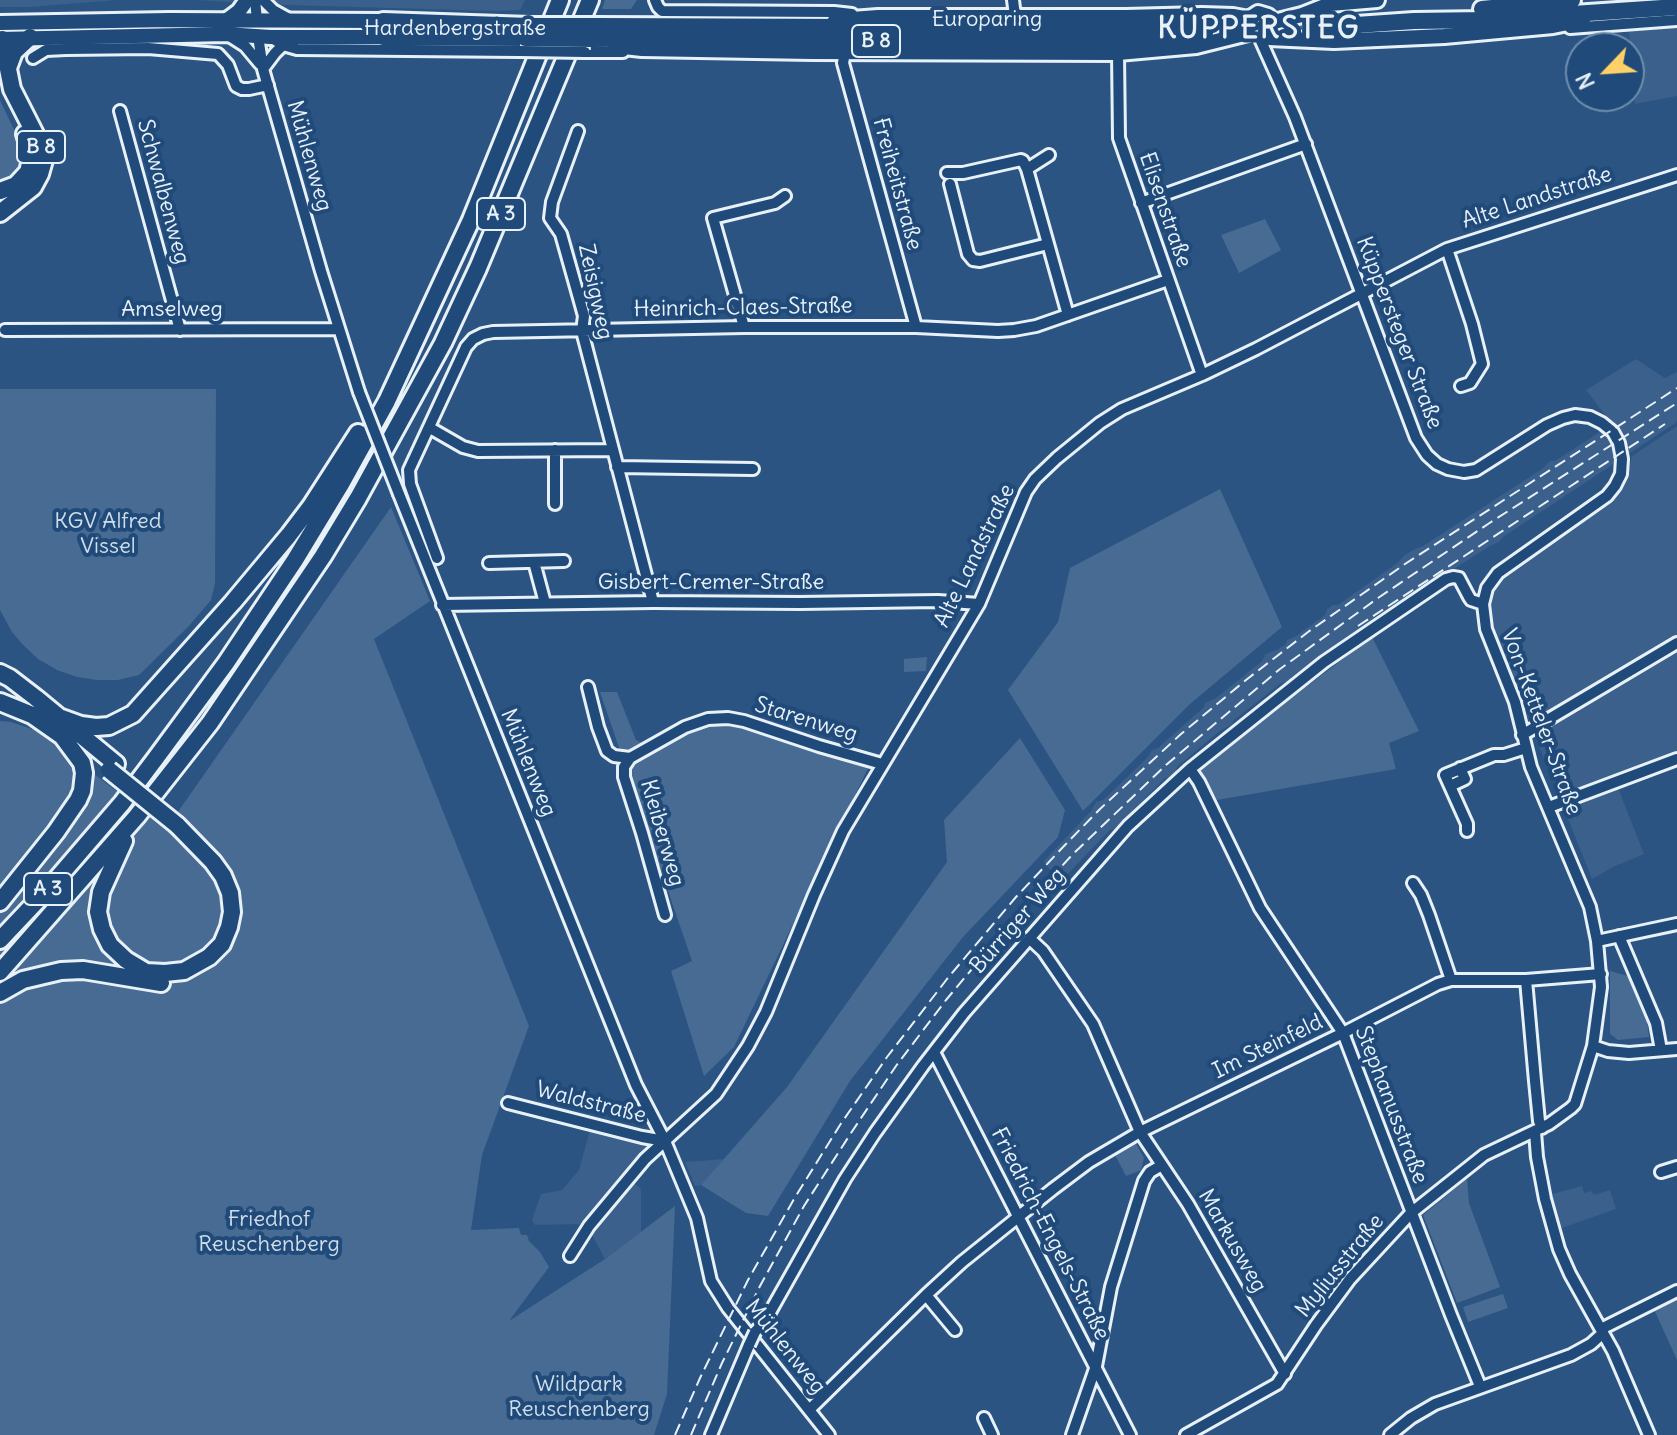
<!DOCTYPE html>
<html>
<head>
<meta charset="utf-8">
<style>
	body { margin:0 }
	#map { position:relative; width:1677px; height:1435px; overflow:hidden; background:#2b5482; font-family:Delius,sans-serif }
	canvas { display:block }
	.north { position:absolute; left:1565px; top:32px; width:80px; height:80px; box-sizing:border-box; background:#1f4a7a; border:2px solid #6f8dac; border-radius:50%; rotate:245deg; font-size:22px; font-weight:700; line-height:32px; text-align:center; color:#e8f1f8 }
	.north::after { content:''; display:block; margin:auto; width:28px; height:36px; background:#ffd166; clip-path:polygon(50% 0,100% 100%,50% 72%,0 100%) }
</style>
</head>
<body>
<div id="map">
<canvas width="1677" height="1435"></canvas>
<div class="north">N</div>
</div>
<script>
const ctx = document.querySelector('canvas').getContext('2d');
ctx.lineJoin = 'round';
function paint(path, color) { ctx.fillStyle = color; ctx.fill(path, 'evenodd'); }
const poly = rows => new Path2D(rows.map(r => 'M' + r).join(''));
function stroke(path, color, width, dash) { ctx.strokeStyle = color; ctx.lineWidth = width; ctx.lineCap = dash ? 'butt' : 'round'; ctx.setLineDash(dash || []); ctx.stroke(path); }
function drawText(font, color, halo, rows, align = 'center') {
  ctx.font = font + ' Delius,sans-serif'; ctx.lineWidth = 8; ctx.setLineDash([]); ctx.textBaseline = 'middle'; ctx.strokeStyle = halo; ctx.fillStyle = color; for (const [text, x, y, turn = 0] of rows) {
    ctx.save(); ctx.translate(x, y); ctx.rotate((+turn || 0) * Math.PI / 180); ctx.textAlign = isNaN(turn) ? turn : align; if (halo) ctx.strokeText(text, 0, 0); ctx.fillText(text, 0, 0); ctx.restore();
  }
}
const built = poly([
	[0,0,117,0,30,7,0,7],
	[196,0,525,0,520,10,497,11,284,5],
	[1677,27,1677,96,1635,104,1629,31],
	[1636,359,1665,378,1677,372,1677,422,1503,537,1499,542,1488,547,1356,632,1355,635,1346,639,1292,676,1290,680,1280,684,1234,720,1231,725,1221,730,1177,767,1175,776,1171,779,1165,778,1114,829,1110,830,1059,883,1044,861,1091,811,1096,802,1103,800,1147,758,1152,750,1158,748,1204,707,1205,703,1216,698,1262,661,1265,655,1270,652,1277,650,1286,644,1287,640,1296,636,1325,615,1327,609,1333,605,1338,605,1396,564,1405,555,1415,549,1423,546,1542,469,1550,461,1555,461,1612,424,1586,390],
	[1677,426,1677,756,1615,780,1644,854,1613,867,1592,879,1495,636,1488,613,1489,600,1496,582,1509,571,1611,502,1625,483,1632,456],
	[591,1126,651,1142,625,1175,641,1189,641,1232,605,1259,586,1224,535,1225,532,1220,541,1194,562,1190,579,1170],
	[724,1159,701,1185,695,1186,685,1162],
	[1582,1186,1584,1193,1591,1191,1594,1195,1610,1190,1616,1209,1559,1229,1552,1194]
]);
const green = poly([
	[605,0,637,0,631,9,602,9],
	[0,100,17,136,24,158,23,167,18,175,0,185],
	[1265,219,1281,250,1239,273,1221,235],
	[0,389,216,389,215,583,211,600,188,627,139,675,118,680,97,680,77,677,57,670,38,659,23,645,12,632,0,610],
	[1220,489,1282,627,1190,704,1083,811,1008,690,1058,622,1070,568],
	[391,507,430,601,374,639,529,1026,482,1155,471,1230,519,1228,521,1235,527,1235,529,1241,540,1252,549,1267,509,1321,605,1259,675,1206,667,1394,654,1435,0,1435,0,721,11,722,38,731,166,829],
	[1371,635,1419,731,1389,743,1396,769,1217,800,1198,769,1347,656],
	[927,657,926,671,904,672,904,659],
	[600,692,617,692,636,740,654,748,689,731,726,722,869,766,734,1047,704,1076,671,971,692,961],
	[1020,738,1065,810,1058,837,963,937,850,1081,768,1216,746,1213,701,1185,787,1087,947,862,944,820],
	[1610,971,1628,976,1647,1021,1649,1037,1618,1040,1610,1034],
	[1135,1142,1144,1158,1141,1170,1126,1176,1114,1153],
	[1467,1179,1469,1203,1500,1287,1457,1303,1423,1215],
	[1503,1294,1508,1308,1468,1322,1463,1307],
	[1677,1294,1677,1360,1652,1305]
]);
const highwayTunnel = poly([
	[1204,25,1292,19,1313,21]
]);
const minor = poly([
	[255,0,257,20],
	[263,0,273,10,291,20],
	[655,0,658,7,662,11,834,12,852,14],
	[1013,0,1015,16],
	[1570,28,1677,20],
	[258,36,263,69,321,271,359,392],
	[231,37,245,46,260,64],
	[272,38,283,45,297,49,520,51],
	[585,52,623,52],
	[845,52,843,63,916,327],
	[1118,53,1119,138,1202,375],
	[33,58,46,50,66,49,148,48,218,54,228,65,236,86,242,89,249,89,268,85],
	[263,69,275,53,283,45],
	[120,111,180,330],
	[578,131,552,202,550,218,561,234,579,298,584,316,582,331,653,602],
	[1049,155,1027,169,1068,315],
	[947,173,963,173,1021,160,1023,161,1027,169],
	[950,184,968,254,973,260,980,261,1048,244],
	[1141,203,1306,144],
	[1447,249,1472,324,1482,364,1470,383,1461,386],
	[744,327,713,218,775,203,785,196],
	[5,330,339,329],
	[430,428,463,447,478,451,612,450],
	[555,450,555,504],
	[617,467,753,469],
	[399,494,636,1085,665,1141,697,1218,711,1281,728,1308,829,1435],
	[437,558,410,484,409,470,466,347,473,339,483,334,493,332,744,327,916,327,998,331,1014,330,1036,326,1168,280],
	[534,562,545,603],
	[489,563,564,561],
	[442,605,653,602,800,603,938,601,979,604],
	[588,687,598,727,607,751,614,756,630,758,624,767,624,777,642,833,665,915],
	[1522,735,1677,643],
	[630,758,685,727,708,719,728,718,744,721,819,746,882,764],
	[1190,769,1199,782,1260,908,1343,1033,1451,1315,1480,1386],
	[1450,786,1465,779,1460,768],
	[1549,807,1677,759],
	[1467,831,1467,824,1445,775,1494,755,1504,755,1526,748],
	[1413,883,1421,895,1429,915,1451,980],
	[1619,936,1656,1023,1661,1050],
	[1029,938,1043,951,1093,1024,1140,1132,1188,1204,1285,1374],
	[1597,941,1677,924],
	[1526,980,1535,1081,1539,1121,1542,1128],
	[1593,1046,1608,1051,1629,1053,1677,1049],
	[934,1052,1130,1435],
	[508,1103,642,1137,665,1141],
	[1535,1132,1537,1157,1545,1199,1559,1249,1570,1274,1613,1351,1649,1435],
	[1661,1172,1677,1167],
	[570,1256,589,1226,645,1159,716,1094,748,1046,766,1012,814,895,843,831,979,604,1026,492,1035,479,1057,458,1100,423,1122,409,1202,375,1256,349,1447,249,1677,175],
	[926,1295,955,1330],
	[1601,1329,1677,1291],
	[755,1332,765,1321,845,1179,875,1133,923,1066,964,1013,1128,826,1190,769,1324,662,1446,579,1453,577,1459,578,1469,597,1471,600,1483,604],
	[810,1409,926,1295,962,1262,1053,1189,1089,1162,1140,1132,1343,1033,1438,984,1451,980,1526,980,1601,974],
	[984,1418,992,1435],
	[711,1435,749,1345],
	[1072,1435,1096,1366,1111,1287,1144,1181,1150,1172,1162,1165],
	[1186,1435,1277,1384,1316,1325,1350,1279,1411,1213,1484,1155,1549,1124,1571,1108,1575,1104,1593,1046,1601,987,1597,941,1590,907,1531,767,1515,702,1486,629,1483,604,1487,588,1498,573,1607,496,1615,486,1621,474,1622,459,1619,443,1613,432,1602,423,1590,417,1575,415,1563,418,1547,425,1476,470,1464,472,1448,469,1437,464,1427,455,1416,438,1295,117,1261,41],
	[1390,1435,1411,1418,1435,1404,1571,1355,1591,1344,1602,1334]
]);
const major = poly([
	[227,20,239,11,247,0],
	[834,22,839,20,878,17,1126,17,1202,15,1233,16,1249,19],
	[1274,22,1302,15,1330,4,1377,0],
	[0,23,169,20,383,21],
	[1247,28,1249,19,1258,13,1268,16,1274,22],
	[1269,38,1334,41,1444,36,1553,26,1583,20],
	[0,39,226,34,270,37,383,37],
	[615,46,642,49,812,52,1118,53,1196,46,1248,33]
]);
const highway = poly([
	[1482,9,1572,0],
	[383,21,530,26],
	[596,26,1118,28,1190,25],
	[1313,28,1414,21,1484,20,1677,7],
	[383,37,525,38],
	[591,39,733,38,1005,43,1162,39,1180,36,1205,35],
	[8,68,14,52,30,37],
	[0,191,16,185,28,172,31,160,31,152,25,134],
	[0,213,33,187,40,174,44,160,40,144,12,89,2,39],
	[0,673,10,678,36,698,116,764],
	[0,702,32,715,69,741],
	[59,717,81,725,96,727,109,726,133,714,233,602,289,535,311,506,358,433],
	[124,841,101,892,98,912,102,929,110,945,126,960,146,972,165,973,184,971,209,957,222,944,229,927,232,912,230,893,223,876,213,862,177,825],
	[0,902,56,832,78,800,82,791,84,773,82,763,62,736],
	[0,940,49,888,122,803,156,758,226,663,295,560,341,484,387,401,471,220,560,0],
	[0,972,137,816,210,723,323,556,358,498,443,343,478,268,590,0],
	[0,993,23,980,61,971,83,970,161,983]
]);
const rail = poly([
	[1358,626,1665,424],
	[675,1435,700,1378,748,1280,794,1199,840,1125,887,1057,947,979,1016,897,1064,846,1100,809,1181,734,1246,680,1308,632,1405,564,1677,388],
	[691,1435,722,1363,760,1286,804,1206,851,1133,896,1066,946,1000,1024,907,1073,854,1166,765,1280,669,1378,598,1488,524,1677,403]
]);
const minorBridge = poly([
	[520,51,585,52],
	[359,392,399,494],
	[749,1345,755,1332]
]);
const highwayBridge = poly([
	[530,26,596,26],
	[525,38,591,39],
	[109,770,177,825]
]);
const shields = [
	[876,41,48],
	[41,147,48],
	[501,214,48],
	[48,889,48]
];
const shieldNames = [
	["B 8",876,41],
	["B 8",41,147],
	["A 3",501,214],
	["A 3",48,889]
];
const streetNames = [
	["Europaring",987,20],
	["Hardenbergstraße",455,29],
	["Mühlenweg",309,156,74],
	["Freiheitstraße",897,184,75],
	["Schwalbenweg",163,192,75],
	["Alte Landstraße",1537,198,-18],
	["Elisenstraße",1165,210,71],
	["Zeisigweg",595,292,78],
	["Heinrich-Claes-Straße",743,308,-1],
	["Amselweg",172,310],
	["Küppersteger Straße",1399,333,69],
	["Alte Landstraße",975,556,-64],
	["Gisbert-Cremer-Straße",711,583],
	["Starenweg",806,720,17],
	["Von-Ketteler-Straße",1541,722,70],
	["Mühlenweg",528,763,68],
	["Kleiberweg",662,833,74],
	["Bürriger Weg",1018,921,-49],
	["Im Steinfeld",1268,1047,-26],
	["Waldstraße",591,1103,14],
	["Stephanusstraße",1391,1105,69],
	["Friedrich-Engels-Straße",1050,1234,63],
	["Markusweg",1232,1241,60],
	["Myliusstraße",1340,1266,-51],
	["Mühlenweg",785,1347,51]
];
const parkNames = [
	["KGV Alfred",108,522],
	["Vissel",108,547],
	["Friedhof",269,1220],
	["Reuschenberg",269,1245],
	["Wildpark",579,1385],
	["Reuschenberg",579,1410]
];
const districtNames = [
	["KÜPPERSTEG",1259,29]
];
paint(built, '#3a608b');
paint(green, '#476b93');
stroke(highwayTunnel, '#476c94', 16, [16, 8]);
stroke(minor, '#e8f1f8', 16);
stroke(major, '#e8f1f8', 20);
stroke(highway, '#e8f1f8', 22);
stroke(minor, '#1f4a7a', 10);
stroke(major, '#1f4a7a', 14);
stroke(highway, '#1f4a7a', 16);
stroke(rail, '#e8f1f8', 2, [12, 6]);
stroke(minorBridge, '#e8f1f8', 16, []);
stroke(highwayBridge, '#e8f1f8', 22, []);
stroke(minorBridge, '#1f4a7a', 10);
stroke(highwayBridge, '#1f4a7a', 16);
for (const [x, y, w] of shields) { const box = new Path2D(); box.roundRect(x - w / 2, y - 16, w, 32, 6); ctx.fillStyle = '#1f4a7a'; ctx.fill(box); stroke(box, '#e8f1f8', 2); }
drawText('bold 20px', '#e8f1f8', null, shieldNames);
drawText('22px', '#e8f1f8', '#1f4a7a', streetNames);
drawText('22px', '#d0dde9', '#1f4a7a', parkNames);
ctx.letterSpacing = '2px';
drawText('bold 30px', '#e8f1f8', '#1f4a7a', districtNames);
ctx.letterSpacing = '0px';
</script>
</body>
</html>
